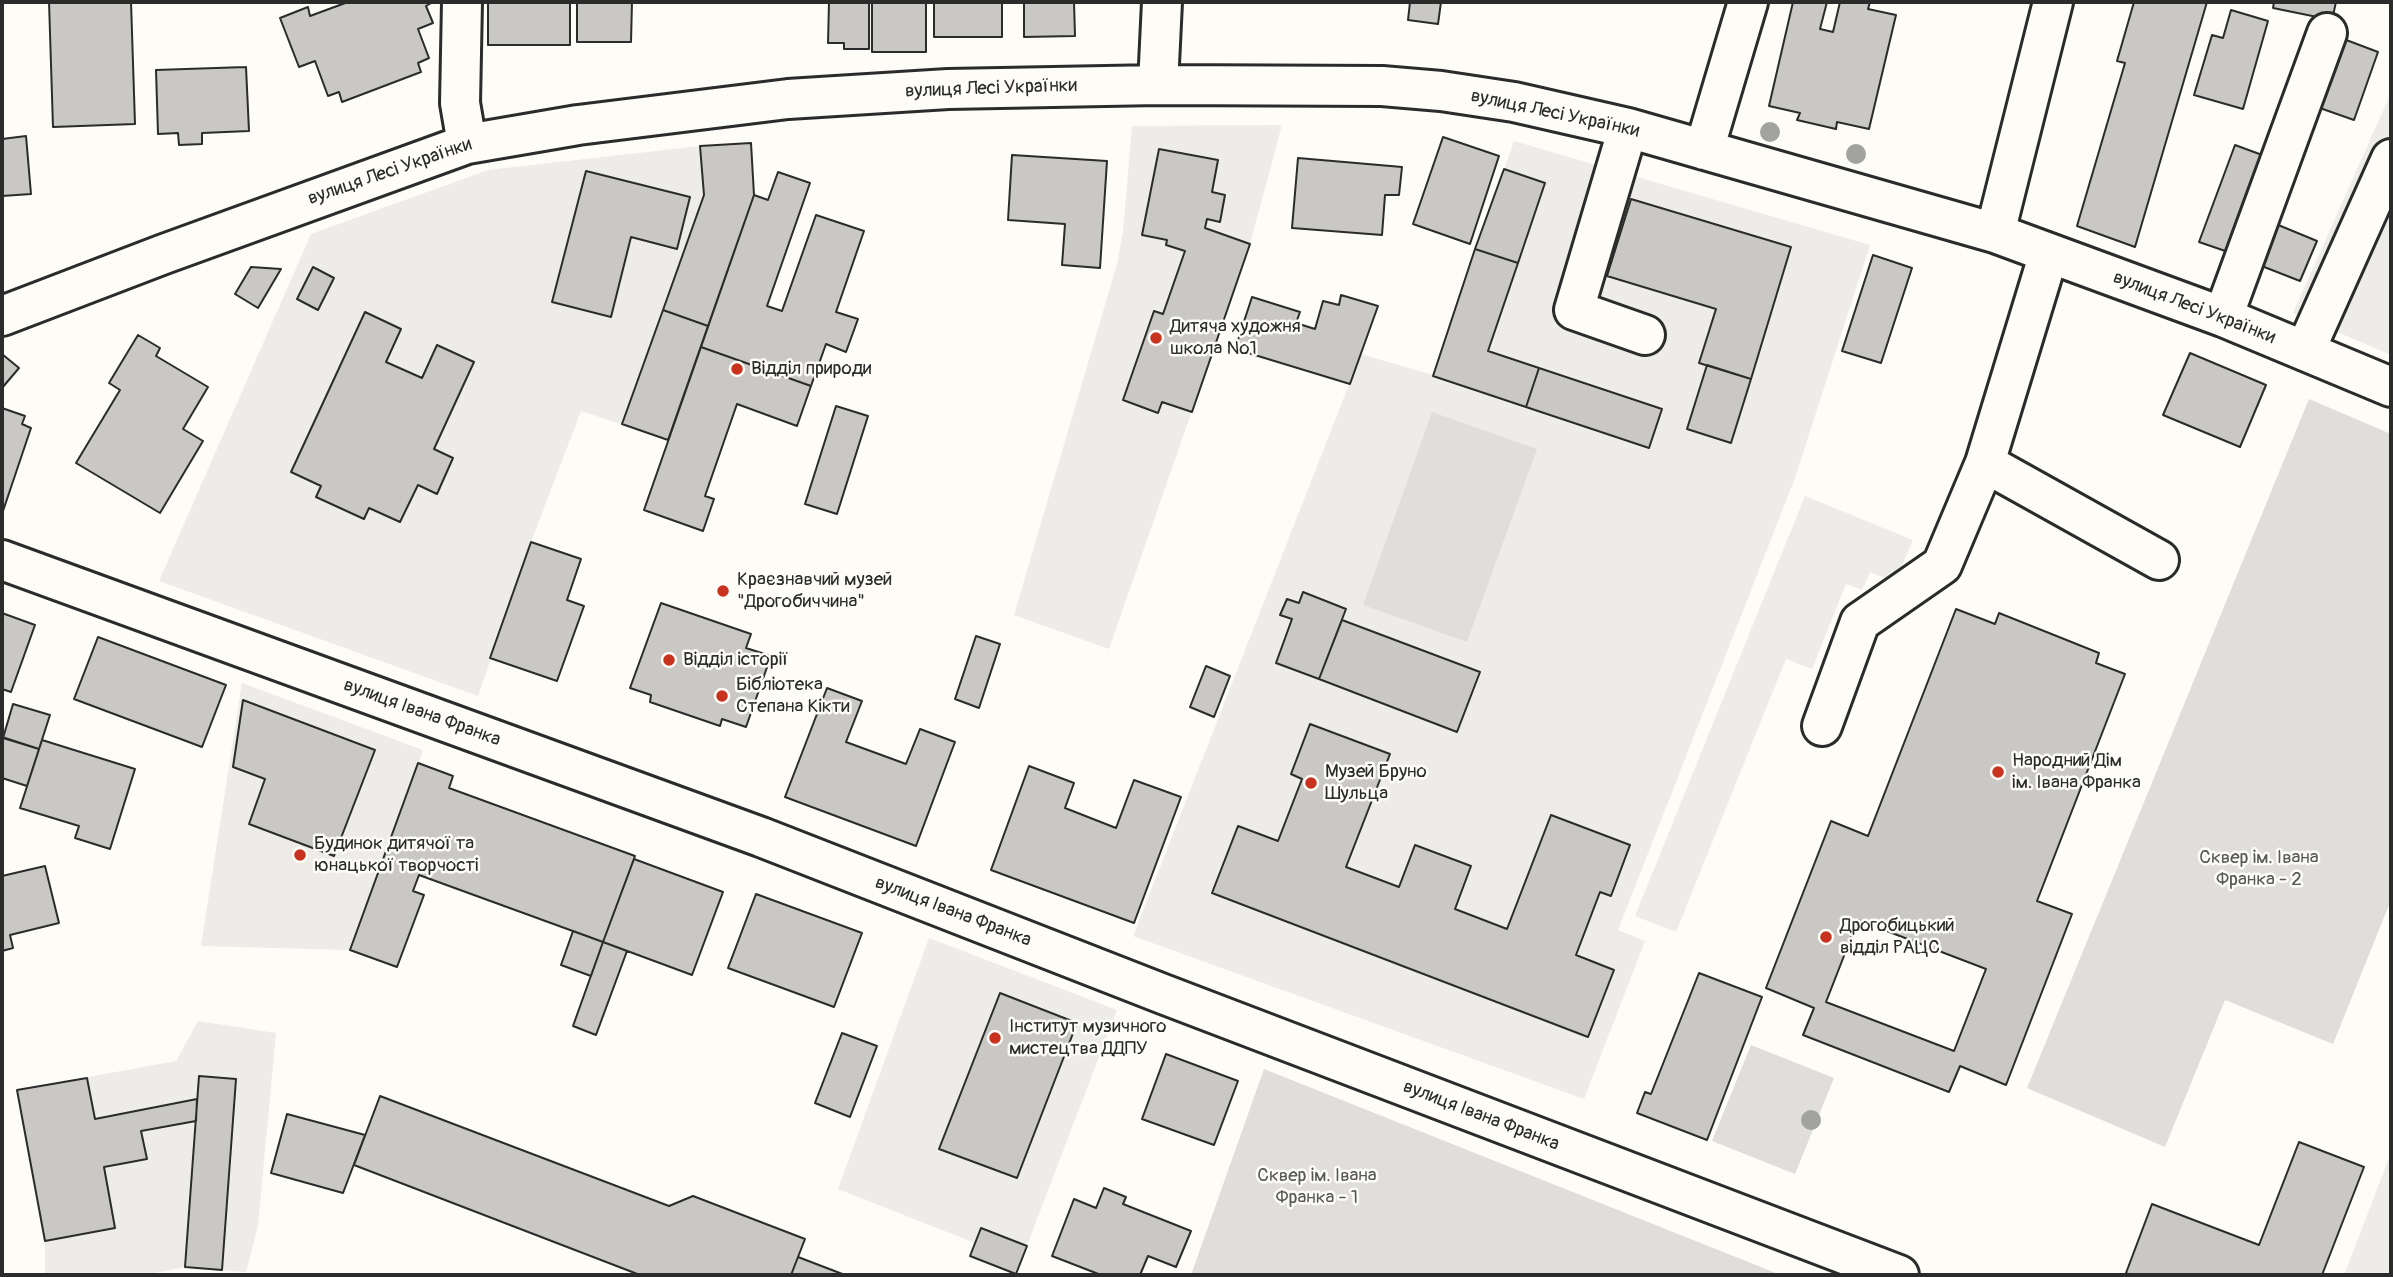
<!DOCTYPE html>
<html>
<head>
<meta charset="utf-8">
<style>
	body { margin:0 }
	#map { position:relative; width:2393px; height:1277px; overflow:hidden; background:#fdfcf7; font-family:Pangolin,sans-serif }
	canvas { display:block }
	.frame { position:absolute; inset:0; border:4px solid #2b2b2b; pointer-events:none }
</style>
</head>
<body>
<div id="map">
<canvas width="2393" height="1277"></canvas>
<div class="frame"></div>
</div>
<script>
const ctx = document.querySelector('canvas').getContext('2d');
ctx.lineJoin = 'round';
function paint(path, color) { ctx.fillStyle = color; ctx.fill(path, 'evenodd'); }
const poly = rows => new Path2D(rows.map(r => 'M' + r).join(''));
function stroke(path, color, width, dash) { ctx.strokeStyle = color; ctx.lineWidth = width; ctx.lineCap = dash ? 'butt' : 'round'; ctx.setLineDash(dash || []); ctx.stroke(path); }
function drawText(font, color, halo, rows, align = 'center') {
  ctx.font = font + ' Pangolin,sans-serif'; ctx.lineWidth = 5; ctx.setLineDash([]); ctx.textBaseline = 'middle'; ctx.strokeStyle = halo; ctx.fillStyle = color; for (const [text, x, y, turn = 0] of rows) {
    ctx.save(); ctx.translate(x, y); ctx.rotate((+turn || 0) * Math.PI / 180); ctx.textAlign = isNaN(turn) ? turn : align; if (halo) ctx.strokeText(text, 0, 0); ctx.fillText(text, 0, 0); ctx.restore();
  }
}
const built = poly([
	[2391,93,2391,355,2293,313],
	[1282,125,1250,244,1109,649,1014,615,1117,264,1123,232,1132,126],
	[1514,141,1870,245,1795,478,1618,930,1645,941,1584,1099,1133,936,1361,354,1433,375],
	[751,143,754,195,668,440,581,411,531,542,478,696,159,581,311,234,488,170,700,146],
	[1805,496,1913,540,1895,582,1870,572,1862,590,1846,584,1812,669,1786,659,1676,932,1635,916],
	[242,683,423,750,350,950,201,946],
	[929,938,1117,1010,1016,1274,970,1256,975,1243,838,1189],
	[198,1021,276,1033,258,1226,246,1272,185,1267,145,1275,45,1275,45,1241,17,1090,176,1061],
	[2391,1153,2391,1275,2344,1275]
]);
const green = poly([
	[2309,399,2391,434,2391,900,2333,1044,2225,1000,2165,1147,2027,1088],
	[1432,412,1537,449,1467,642,1363,605],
	[1751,1045,1834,1078,1795,1174,1712,1141],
	[1264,1069,1781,1275,1191,1275]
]);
const building = poly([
	[49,2,131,2,135,124,53,127,49,2],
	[348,2,433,2,426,6,433,23,418,29,429,58,418,63,421,72,342,102,339,92,328,96,315,61,299,67,280,18,308,7,310,16,348,2],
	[488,2,570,2,570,45,488,45,488,2],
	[577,2,632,2,631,42,577,42,577,2],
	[829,2,869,2,869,49,844,49,844,43,828,43,829,2],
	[872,2,926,2,926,52,872,52,872,2],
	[934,2,1002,2,1002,37,934,37,934,2],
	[1024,2,1074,2,1075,36,1024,37,1024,2],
	[1410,2,1441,2,1438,24,1408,20,1410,2],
	[1793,2,1827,2,1820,29,1833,32,1840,2,1870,2,1868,9,1896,15,1869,129,1837,122,1836,129,1797,120,1800,113,1769,106,1793,2],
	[2134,2,2207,2,2135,247,2077,226,2125,63,2117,61,2134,2],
	[2274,2,2336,2,2332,20,2273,8,2274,2],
	[2231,10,2268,21,2243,109,2194,95,2212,35,2223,38,2231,10],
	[2341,38,2378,52,2354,120,2317,107,2341,38],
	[246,67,249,131,202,133,202,144,179,145,178,133,158,134,156,70,246,67],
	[26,136,31,194,2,196,2,139,26,136],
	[1443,137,1499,156,1470,244,1413,224,1443,137],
	[751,143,754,195,708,326,663,310,704,195,700,146,751,143],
	[2235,145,2273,159,2237,255,2199,242,2235,145],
	[1159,149,1218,160,1212,192,1225,195,1220,222,1207,219,1205,228,1250,244,1192,412,1162,402,1158,413,1123,400,1154,311,1163,314,1185,251,1166,245,1167,240,1142,235,1159,149],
	[1012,155,1107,161,1100,268,1062,265,1065,224,1008,220,1012,155],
	[1298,158,1402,167,1399,195,1385,195,1382,235,1292,228,1298,158],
	[1504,169,1545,183,1518,263,1475,249,1504,169],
	[586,171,690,197,677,249,631,237,611,317,552,302,586,171],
	[778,172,810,183,767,306,782,311,816,215,864,231,836,312,858,319,846,352,826,344,811,386,701,347,754,195,768,200,778,172],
	[1631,199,1791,247,1751,379,1699,363,1716,309,1607,276,1631,199],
	[2271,222,2317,241,2300,281,2254,263,2271,222],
	[1475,249,1518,263,1488,351,1539,368,1526,407,1433,376,1475,249],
	[1873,255,1912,268,1881,363,1842,351,1873,255],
	[251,267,281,269,258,308,235,294,251,267],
	[313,267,334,278,318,310,297,299,313,267],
	[1341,295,1378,306,1350,384,1235,349,1252,297,1300,312,1296,323,1315,329,1323,301,1339,305,1341,295],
	[663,310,708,326,668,440,622,424,663,310],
	[365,312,401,329,386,362,422,378,437,345,474,362,434,449,453,458,437,494,418,485,400,522,369,508,364,519,316,497,321,486,291,472,365,312],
	[138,335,160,348,156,356,208,387,183,429,203,441,160,513,76,463,120,390,109,383,138,335],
	[701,347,811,386,797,426,737,404,705,496,714,499,703,531,644,510,701,347],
	[2190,353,2266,385,2240,447,2163,415,2190,353],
	[2,354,19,368,2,388,2,354],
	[1707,365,1751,379,1731,443,1687,429,1707,365],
	[1539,368,1662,409,1649,448,1526,407,1539,368],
	[836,406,868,416,837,514,805,504,836,406],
	[2,408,25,416,22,424,31,428,3,511,2,408],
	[531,542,581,559,567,600,584,606,557,681,490,658,531,542],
	[1303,592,1346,609,1319,679,1276,663,1292,619,1280,615,1287,599,1299,603,1303,592],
	[661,603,751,634,746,648,771,656,746,727,722,719,720,726,650,702,651,695,630,688,661,603],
	[1956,609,1995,624,1999,613,2099,653,2096,663,2125,674,2037,901,2072,914,2006,1085,1960,1066,1949,1092,1803,1035,1814,1008,1766,988,1831,821,1868,836,1956,609],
	[1858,920,1986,969,1954,1051,1826,1002,1858,920],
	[2,613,35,625,11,692,2,689,2,613],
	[1342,620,1480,672,1457,732,1319,679,1342,620],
	[976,636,1000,644,979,708,955,699,976,636],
	[98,637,226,685,202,747,74,699,98,637],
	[1206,666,1230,676,1214,717,1190,707,1206,666],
	[827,688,862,701,846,742,906,764,920,729,955,742,916,846,785,797,827,688],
	[243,700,375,750,334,856,249,824,265,779,233,767,243,700],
	[13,704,50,715,39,749,3,738,13,704],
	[1310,724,1390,754,1346,867,1399,887,1415,845,1471,866,1455,909,1507,929,1551,815,1630,845,1611,896,1600,892,1576,955,1614,970,1588,1037,1212,893,1238,826,1278,841,1302,779,1291,774,1310,724],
	[2,737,39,749,27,786,2,778,2,737],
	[42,740,135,769,110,849,75,838,79,826,20,808,42,740],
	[418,763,453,776,449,788,635,856,603,942,419,875,413,891,424,895,397,967,350,950,418,763],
	[1029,766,1074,783,1065,808,1116,828,1134,780,1181,797,1134,923,991,870,1029,766],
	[634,859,723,892,692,975,603,942,634,859],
	[45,866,59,923,10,935,13,948,2,951,2,876,45,866],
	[756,894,862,933,834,1007,728,968,756,894],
	[573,931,603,942,591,976,561,965,573,931],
	[603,942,627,951,596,1035,573,1026,603,942],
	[1699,973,1762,997,1707,1140,1637,1113,1645,1092,1651,1094,1699,973],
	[1000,993,1077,1023,1017,1178,939,1149,1000,993],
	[842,1033,877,1046,850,1117,815,1103,842,1033],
	[1166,1054,1238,1081,1214,1145,1142,1119,1166,1054],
	[199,1076,236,1079,222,1270,185,1267,199,1076],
	[87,1078,95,1119,197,1099,196,1121,141,1131,147,1159,104,1167,115,1228,45,1241,17,1090,87,1078],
	[380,1096,669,1206,693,1196,805,1239,791,1275,640,1275,354,1165,380,1096],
	[287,1114,365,1135,343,1193,271,1173,287,1114],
	[2299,1142,2364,1167,2322,1275,2131,1275,2126,1273,2152,1204,2259,1245,2299,1142],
	[1104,1188,1126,1197,1123,1204,1191,1231,1176,1267,1148,1256,1140,1275,1101,1275,1052,1256,1074,1199,1096,1208,1104,1188],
	[981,1228,1027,1246,1016,1274,970,1256,981,1228],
	[798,1257,845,1275,791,1275,798,1257]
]);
const minor = poly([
	[462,2,460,103,467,144],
	[1158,85,1162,2],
	[1628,128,1574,310,1645,335],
	[1704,150,1748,2],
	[1995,233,2053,2],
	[2049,253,1985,463,2159,560],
	[2,316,164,254,467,144,578,125,788,99,948,89,1158,85,1382,86,1441,91,1514,102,1628,128,1995,233,2223,317,2391,387],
	[2223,317,2327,33],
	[2305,351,2391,159],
	[2,560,761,837,1163,994,1899,1275],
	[1822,726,1860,622,1942,565,1985,463]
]);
const trees = [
	[1770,132],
	[1856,154],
	[1811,1120]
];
const markers = [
	[1156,338,7,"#c8321e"],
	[737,369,7,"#c8321e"],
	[723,591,7,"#c8321e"],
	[669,660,7,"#c8321e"],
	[722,696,7,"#c8321e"],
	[1998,772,7,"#c8321e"],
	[1311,783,7,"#c8321e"],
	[300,855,7,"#c8321e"],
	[1826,937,7,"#c8321e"],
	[995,1038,7,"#c8321e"]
];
const streetNames = [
	["вулиця Лесі Українки",991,89,-2],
	["вулиця Лесі Українки",1555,114,12],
	["вулиця Лесі Українки",390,172,-19],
	["вулиця Лесі Українки",2194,308,21],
	["вулиця Івана Франка",422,713,20],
	["вулиця Івана Франка",953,912,21],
	["вулиця Івана Франка",1481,1116,21]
];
const poiNames = [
	["Дитяча художня",1170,327],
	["школа №1",1170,349],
	["Відділ природи",751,369],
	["Краєзнавчий музей",737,580],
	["\"Дрогобиччина\"",737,602],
	["Відділ історії",683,660],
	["Бібліотека",736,685],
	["Степана Кікти",736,707],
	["Народний Дім",2012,761],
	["ім. Івана Франка",2012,783],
	["Музей Бруно",1325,772],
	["Шульца",1325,794],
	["Будинок дитячої та",314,844],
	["юнацької творчості",314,866],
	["Дрогобицький",1840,926],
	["відділ РАЦС",1840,948],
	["Інститут музичного",1009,1027],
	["мистецтва ДДПУ",1009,1049]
];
const parkNames = [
	["Сквер ім. Івана",2259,858],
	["Франка - 2",2259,880],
	["Сквер ім. Івана",1317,1176],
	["Франка - 1",1317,1198]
];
paint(built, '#edece8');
paint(green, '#dfdeda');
paint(building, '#c9c8c4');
stroke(building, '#2b2b2b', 2);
stroke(minor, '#2b2b2b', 44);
stroke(minor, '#fdfcf7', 38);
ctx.fillStyle = '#a2a29f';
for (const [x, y] of trees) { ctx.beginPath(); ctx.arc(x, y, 10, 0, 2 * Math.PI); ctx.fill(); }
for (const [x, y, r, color] of markers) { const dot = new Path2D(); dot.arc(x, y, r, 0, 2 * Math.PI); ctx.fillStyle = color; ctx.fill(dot); stroke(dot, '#fdfcf7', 2.5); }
drawText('19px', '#2b2b2b', '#fdfcf7', streetNames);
drawText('19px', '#2b2b2b', '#fdfcf7', poiNames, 'left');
drawText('19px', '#585857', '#fdfcf7', parkNames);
</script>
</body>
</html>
